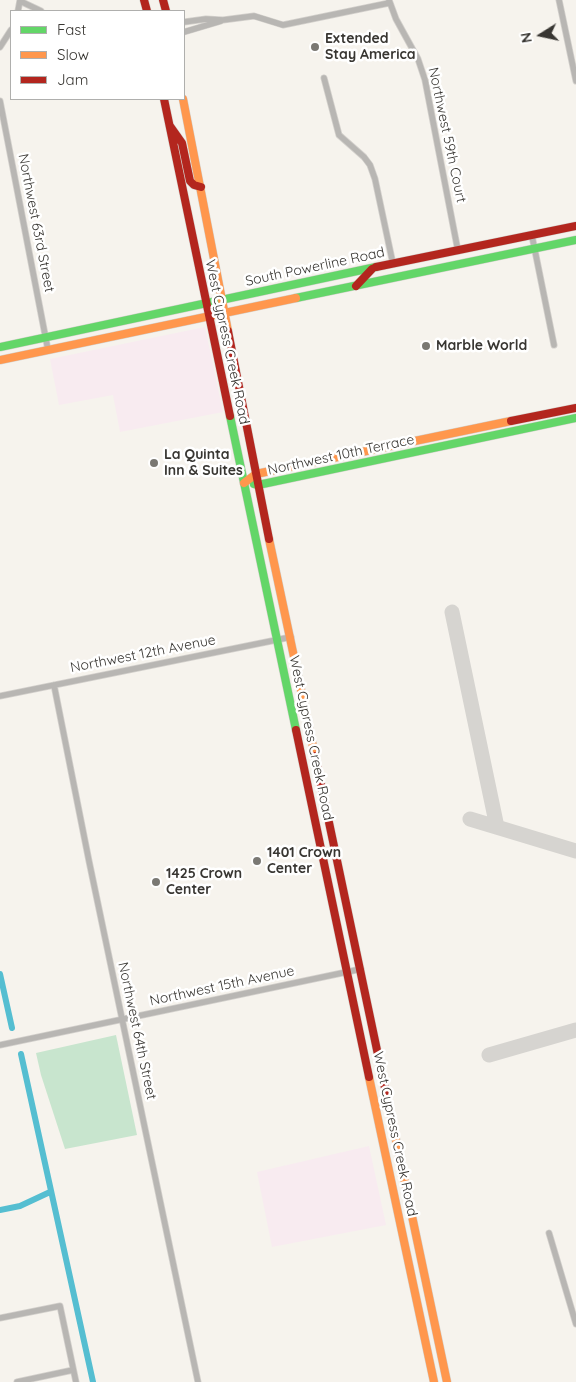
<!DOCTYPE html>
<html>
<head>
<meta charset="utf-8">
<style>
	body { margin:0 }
	#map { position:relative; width:576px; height:1382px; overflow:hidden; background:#f6f3ed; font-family:Quicksand,sans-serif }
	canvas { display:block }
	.legend { position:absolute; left:10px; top:10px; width:175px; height:90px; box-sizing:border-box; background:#fff; border:1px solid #afafad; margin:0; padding:6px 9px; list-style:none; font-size:15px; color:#383632 }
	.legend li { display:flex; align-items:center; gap:10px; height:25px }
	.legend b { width:25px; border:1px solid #afafad }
	.north { position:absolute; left:516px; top:10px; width:50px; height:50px; -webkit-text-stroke:4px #fff; paint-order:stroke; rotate:260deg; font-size:14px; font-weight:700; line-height:20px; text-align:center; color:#383632 }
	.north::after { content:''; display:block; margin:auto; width:18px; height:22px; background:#383632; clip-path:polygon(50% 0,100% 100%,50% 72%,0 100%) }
</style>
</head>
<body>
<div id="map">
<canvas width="576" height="1382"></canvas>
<ul class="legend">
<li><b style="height:6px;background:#63d668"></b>Fast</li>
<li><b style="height:6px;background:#ff974d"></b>Slow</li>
<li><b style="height:6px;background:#b3261e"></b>Jam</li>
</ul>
<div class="north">N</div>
</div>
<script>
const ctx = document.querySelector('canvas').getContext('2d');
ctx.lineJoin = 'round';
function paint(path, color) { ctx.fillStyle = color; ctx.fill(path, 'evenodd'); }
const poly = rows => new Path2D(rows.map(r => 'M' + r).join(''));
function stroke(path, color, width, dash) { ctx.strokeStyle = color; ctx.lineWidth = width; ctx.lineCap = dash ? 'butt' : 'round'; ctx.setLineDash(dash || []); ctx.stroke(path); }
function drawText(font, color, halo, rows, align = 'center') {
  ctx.font = font + ' Quicksand,sans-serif'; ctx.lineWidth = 5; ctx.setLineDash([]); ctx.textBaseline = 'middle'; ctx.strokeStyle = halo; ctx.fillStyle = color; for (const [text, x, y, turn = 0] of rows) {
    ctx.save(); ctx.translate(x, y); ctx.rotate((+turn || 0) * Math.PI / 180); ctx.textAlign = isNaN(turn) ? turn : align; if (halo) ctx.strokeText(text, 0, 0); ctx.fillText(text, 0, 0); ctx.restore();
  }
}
const commercial = poly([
	[205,327,223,412,120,432,113,395,59,405,50,359],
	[369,1146,386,1225,272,1247,257,1172]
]);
const green = poly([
	[116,1035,137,1135,65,1149,41,1075,36,1053]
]);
const canal = poly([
	[0,974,12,1028],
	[21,1054,93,1382],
	[0,1210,20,1206,50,1192]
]);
const taxiway = poly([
	[452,612,497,827],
	[470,819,576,851],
	[489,1055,576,1030]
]);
const street = poly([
	[389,0,396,19,418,59,425,80,458,251],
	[559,0,576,81],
	[20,1,41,11],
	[18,11,20,0],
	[184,22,206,19,223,20,254,16,283,25,389,3],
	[184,32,221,21],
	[0,47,11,30],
	[324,78,339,135,364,157,370,165,375,179,393,264],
	[0,101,48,350],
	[532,236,554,345],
	[54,685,89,861,198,1382],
	[0,696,291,637],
	[0,1045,361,969],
	[549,1233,576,1324],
	[0,1318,60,1306,76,1382],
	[17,1382,73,1370]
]);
const fast = poly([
	[296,298,576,240],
	[0,347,376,267],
	[230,416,296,730],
	[254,484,258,485,576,418]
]);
const slow = poly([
	[183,99,228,331],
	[0,360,296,298],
	[244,483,256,474,511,421],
	[269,539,315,756],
	[369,1077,434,1382],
	[393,1126,447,1382]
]);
const jam = poly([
	[144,0,147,11],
	[163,0,166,11],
	[164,99,230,416],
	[170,126,182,143,190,181,194,185,201,187],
	[376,267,576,226],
	[356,286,372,269],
	[228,331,269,539],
	[511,421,576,408],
	[296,730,369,1077],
	[315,756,393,1126]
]);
const markers = [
	[315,47,5,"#7a7873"],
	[426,346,5,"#7a7873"],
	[154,463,5,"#7a7873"],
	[257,861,5,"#7a7873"],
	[156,882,5,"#7a7873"]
];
const poiNames = [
	["Extended",325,39],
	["Stay America",325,55],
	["Marble World",436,346],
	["La Quinta",164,455],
	["Inn & Suites",164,471],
	["1401 Crown",267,853],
	["Center",267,869],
	["1425 Crown",166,874],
	["Center",166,890]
];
const streetNames = [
	["Northwest 59th Court",447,135,78],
	["Northwest 63rd Street",36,223,79],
	["South Powerline Road",315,267,-12],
	["West Cypress Creek Road",227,342,78],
	["Northwest 10th Terrace",341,455,-12],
	["Northwest 12th Avenue",143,654,-11],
	["West Cypress Creek Road",311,738,78],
	["Northwest 15th Avenue",222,986,-12],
	["Northwest 64th Street",137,1031,78],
	["West Cypress Creek Road",395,1134,78]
];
paint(commercial, '#f8ebf0');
paint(green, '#c8e5ce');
stroke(canal, '#55bed1', 6);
stroke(taxiway, '#d6d4d0', 15);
stroke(street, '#d3d0cc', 7);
stroke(fast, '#d3d0cc', 9);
stroke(slow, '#d3d0cc', 9);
stroke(jam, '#d3d0cc', 9);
stroke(street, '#b8b6b3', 5.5);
stroke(fast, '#63d668', 8);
stroke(slow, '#ff974d', 8);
stroke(jam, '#b3261e', 8);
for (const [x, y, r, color] of markers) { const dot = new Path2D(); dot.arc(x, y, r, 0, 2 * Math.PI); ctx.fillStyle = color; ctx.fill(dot); stroke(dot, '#fff', 2); }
drawText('bold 14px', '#383632', '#fff', poiNames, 'left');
drawText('14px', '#383632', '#fff', streetNames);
</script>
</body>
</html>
